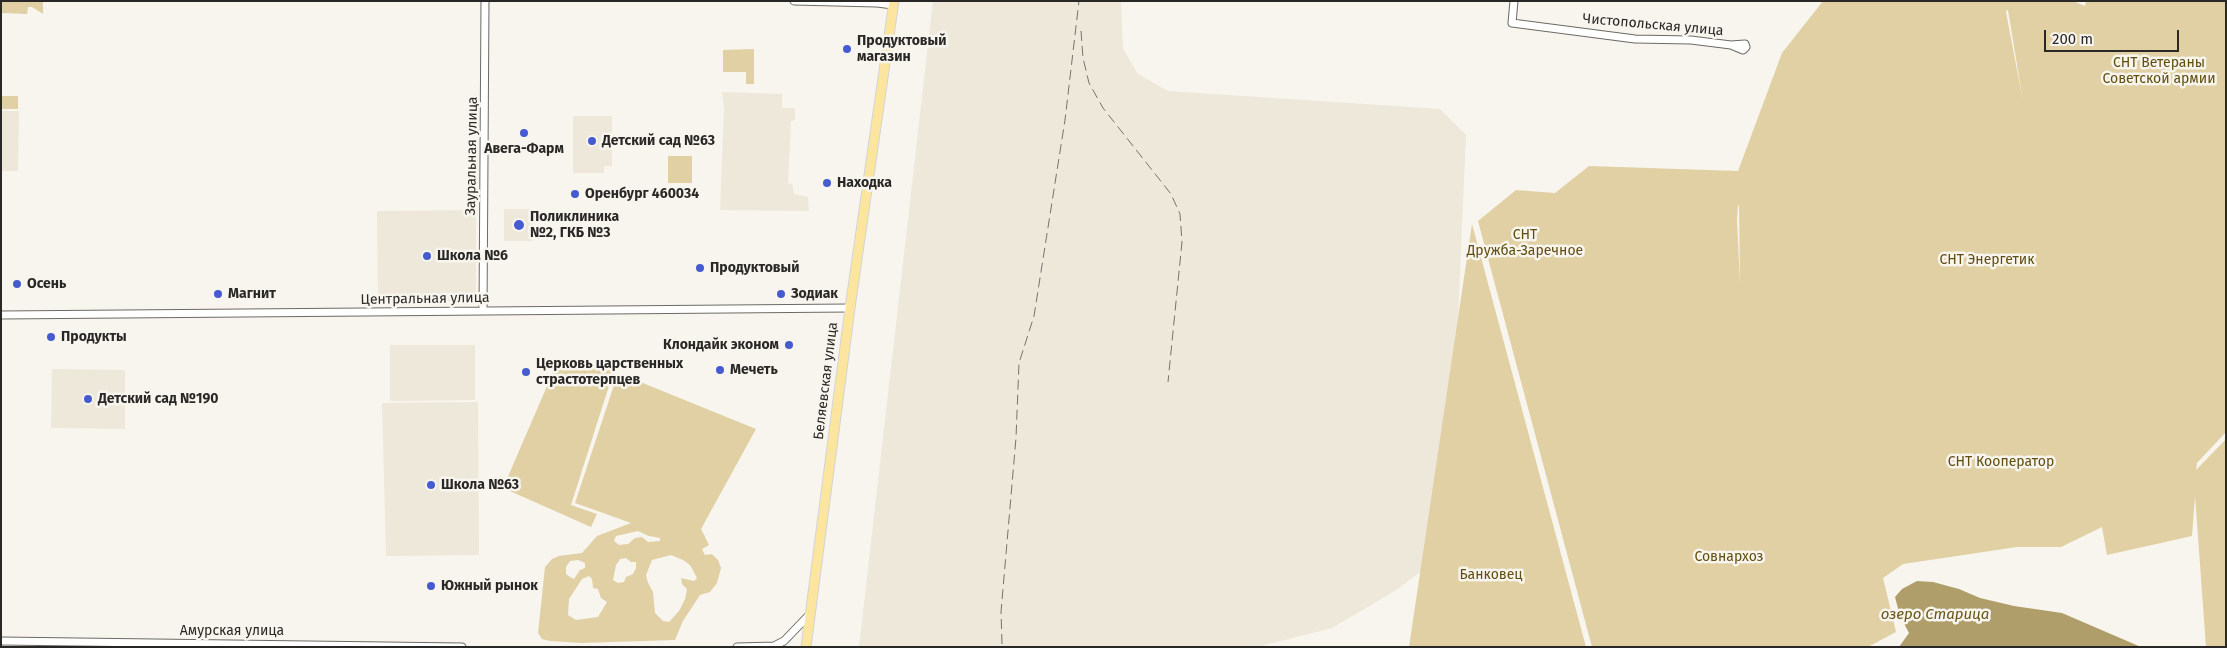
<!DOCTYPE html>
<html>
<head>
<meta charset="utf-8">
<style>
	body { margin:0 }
	#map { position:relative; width:2227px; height:648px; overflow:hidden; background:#f7f5ee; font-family:"Fira Sans",sans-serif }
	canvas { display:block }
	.frame { position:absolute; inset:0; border:2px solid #292826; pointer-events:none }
	.scale { position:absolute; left:2044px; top:30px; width:135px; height:22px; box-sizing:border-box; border:2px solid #292826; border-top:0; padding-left:6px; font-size:15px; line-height:18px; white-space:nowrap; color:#292826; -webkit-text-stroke:4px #f7f5ee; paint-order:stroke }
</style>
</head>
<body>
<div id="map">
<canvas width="2227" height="648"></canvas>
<div class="frame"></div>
<div class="scale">200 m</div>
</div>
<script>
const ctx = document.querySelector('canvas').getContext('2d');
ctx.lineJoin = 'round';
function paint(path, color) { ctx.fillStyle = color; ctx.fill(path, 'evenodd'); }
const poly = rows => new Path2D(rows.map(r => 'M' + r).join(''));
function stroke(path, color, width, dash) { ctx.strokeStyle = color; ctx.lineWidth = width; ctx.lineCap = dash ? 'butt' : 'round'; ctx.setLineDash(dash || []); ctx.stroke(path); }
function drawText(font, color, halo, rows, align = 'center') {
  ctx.font = font + ' "Fira Sans",sans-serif'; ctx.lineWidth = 5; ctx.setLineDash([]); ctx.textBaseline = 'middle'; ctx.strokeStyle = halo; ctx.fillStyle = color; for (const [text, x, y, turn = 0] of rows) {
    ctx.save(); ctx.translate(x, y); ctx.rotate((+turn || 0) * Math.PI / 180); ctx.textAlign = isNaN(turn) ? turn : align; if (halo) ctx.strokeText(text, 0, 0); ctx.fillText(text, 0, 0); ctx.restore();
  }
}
const built = poly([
	[933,1,1121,1,1123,49,1138,74,1168,91,1440,109,1466,135,1448,550,1398,589,1332,628,1257,647,859,647],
	[722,92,782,94,782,108,795,108,795,120,791,121,788,183,792,184,794,194,808,197,809,211,720,210,724,108],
	[1,111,19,111,18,171,1,171],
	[573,116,612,116,612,166,604,166,604,173,573,173],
	[504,209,533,209,533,241,504,241],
	[476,210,476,301,378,302,377,211],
	[390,345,475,345,475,400,390,401],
	[52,369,125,370,125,429,51,428],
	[478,402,479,555,386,556,382,403]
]);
const green = poly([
	[1,1,43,1,43,14,32,7,28,7,27,14,2,13],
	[1823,1,2073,1,2085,6,2086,1,2226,1,2226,432,2197,463,2196,470,2226,439,2226,647,2206,647,2195,496,2192,536,2107,555,2102,527,2061,547,2017,547,1903,564,1883,578,1896,632,1868,647,1592,647,1478,221,1516,190,1555,193,1589,166,1738,171,1782,53],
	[2007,10,2008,10,2023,101,2006,12],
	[1738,205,1739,205,1740,284,1737,219],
	[754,49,754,84,746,84,746,72,723,72,723,50],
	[1,96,18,96,18,109,1,109],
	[668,156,692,156,692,183,668,183],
	[1472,224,1586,647,1409,647],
	[557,363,616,364,571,505,597,514,591,527,503,488],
	[618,373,756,429,701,529,709,545,702,549,705,555,712,554,718,560,721,568,717,583,710,592,700,595,683,621,675,640,581,643,550,641,542,639,538,633,545,567,552,559,559,556,582,553,597,536,631,523,575,503],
	[638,531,649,536,660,538,660,541,648,542,642,537,635,538,628,544,619,545,614,541,616,536],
	[671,555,683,560,690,565,697,578,694,581,681,578,682,584,687,589,685,599,679,611,669,622,663,621,655,613,653,592,648,583,646,575,652,560],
	[626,558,631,562,636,562,636,568,633,574,626,577,624,582,618,583,613,580,616,565,620,559],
	[578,560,585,563,585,568,580,570,574,579,570,577,566,574,566,567,570,561],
	[589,576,592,579,593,588,598,589,601,598,607,602,598,617,576,620,568,615,569,599,582,579]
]);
const water = poly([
	[1917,581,1933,582,1959,589,1980,598,2014,606,2062,613,2141,647,1899,647,1909,633,1900,616,1895,597,1902,589]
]);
const tertiary = poly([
	[794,1,877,3,893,5],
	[1514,1,1512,23,1635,39,1691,40,1731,45,1743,50,1746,47,1745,44,1731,45],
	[483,311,485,1],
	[1,315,850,308],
	[1,641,462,647],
	[737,647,774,646,784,641,810,614]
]);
const primary = poly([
	[806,647,850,308,894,1]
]);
const rail = poly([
	[1081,31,1083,58,1089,83,1103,108,1171,194,1180,214,1182,242,1168,382],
	[1002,644,1001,612,1016,438,1019,363,1034,316,1065,120,1079,1]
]);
const markers = [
	[847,49,5,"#455bcf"],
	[524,133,5,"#455bcf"],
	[592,141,5,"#455bcf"],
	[827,183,5,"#455bcf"],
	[575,194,5,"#455bcf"],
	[519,225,6,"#455bcf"],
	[427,256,5,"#455bcf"],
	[700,268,5,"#455bcf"],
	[17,284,5,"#455bcf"],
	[218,294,5,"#455bcf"],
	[781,294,5,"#455bcf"],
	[51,337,5,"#455bcf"],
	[789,345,5,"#455bcf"],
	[720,370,5,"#455bcf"],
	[526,372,5,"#455bcf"],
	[88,399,5,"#455bcf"],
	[431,485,5,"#455bcf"],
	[431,586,5,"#455bcf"]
];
const streetNames = [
	["Чистопольская улица",1653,25,5],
	["Зауральная улица",472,156,-89],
	["Центральная улица",425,299,-1],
	["Беляевская улица",826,381,-83],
	["Амурская улица",232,631]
];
const poiNames = [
	["Продуктовый",857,41],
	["магазин",857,57],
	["Детский сад №63",602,141],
	["Авега-Фарм",524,149,"center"],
	["Находка",837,183],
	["Оренбург 460034",585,194],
	["Поликлиника",530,217],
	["№2, ГКБ №3",530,233],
	["Школа №6",437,256],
	["Продуктовый",710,268],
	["Осень",27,284],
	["Магнит",228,294],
	["Зодиак",791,294],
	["Продукты",61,337],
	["Клондайк эконом",779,345,"right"],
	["Церковь царственных",536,364],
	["страстотерпцев",536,380],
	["Мечеть",730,370],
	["Детский сад №190",98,399],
	["Школа №63",441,485],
	["Южный рынок",441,586]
];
const parkNames = [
	["СНТ Ветераны",2159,63],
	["Советской армии",2159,79],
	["СНТ",1525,235],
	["Дружба-Заречное",1525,251],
	["СНТ Энергетик",1987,260],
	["СНТ Кооператор",2001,462],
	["Совнархоз",1729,557],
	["Банковец",1491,575]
];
const waterNames = [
	["озеро Старица",1935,615]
];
paint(built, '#ede8da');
paint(green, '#e0d0a3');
paint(water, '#b09e6a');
stroke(tertiary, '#6c6a64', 9);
stroke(primary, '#d4d4d4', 11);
stroke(tertiary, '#fff', 7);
stroke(primary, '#fce59f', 9);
stroke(rail, '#74736f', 1, [10, 5]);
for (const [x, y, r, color] of markers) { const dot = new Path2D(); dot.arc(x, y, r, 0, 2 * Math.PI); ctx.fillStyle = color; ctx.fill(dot); stroke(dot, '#f7f5ee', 2); }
drawText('14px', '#292826', '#f7f5ee', streetNames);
drawText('bold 14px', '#292826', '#f7f5ee', poiNames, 'left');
drawText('14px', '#614e0e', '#f7f5ee', parkNames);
drawText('italic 15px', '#695517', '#f7f5ee', waterNames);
</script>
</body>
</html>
